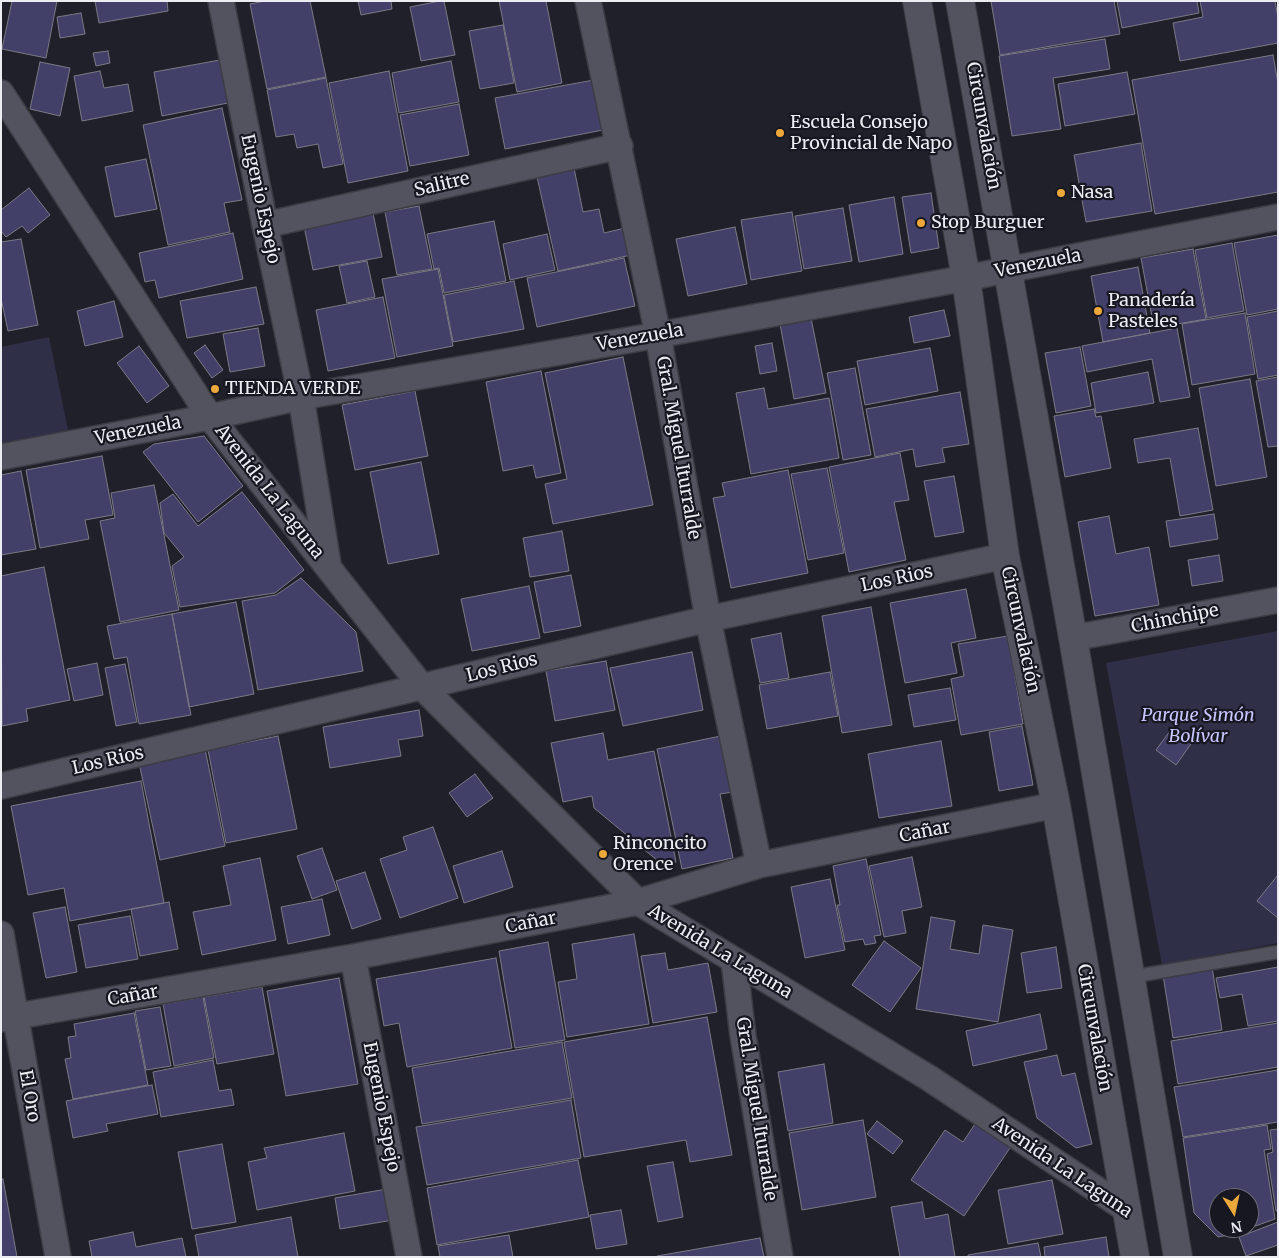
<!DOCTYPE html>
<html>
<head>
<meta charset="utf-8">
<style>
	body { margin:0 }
	#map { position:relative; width:1279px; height:1258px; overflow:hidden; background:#20202a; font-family:Merriweather,serif }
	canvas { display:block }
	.frame { position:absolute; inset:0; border:2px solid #ececf3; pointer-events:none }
	.north { position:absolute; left:1209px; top:1188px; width:50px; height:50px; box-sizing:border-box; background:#171721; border:1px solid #6c6c75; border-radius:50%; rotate:170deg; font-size:14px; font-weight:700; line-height:20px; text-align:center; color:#ececf3 }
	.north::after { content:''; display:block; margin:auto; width:18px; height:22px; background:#eda83b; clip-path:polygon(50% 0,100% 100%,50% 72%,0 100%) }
</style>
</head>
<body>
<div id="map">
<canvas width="1279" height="1258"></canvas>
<div class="frame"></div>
<div class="north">N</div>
</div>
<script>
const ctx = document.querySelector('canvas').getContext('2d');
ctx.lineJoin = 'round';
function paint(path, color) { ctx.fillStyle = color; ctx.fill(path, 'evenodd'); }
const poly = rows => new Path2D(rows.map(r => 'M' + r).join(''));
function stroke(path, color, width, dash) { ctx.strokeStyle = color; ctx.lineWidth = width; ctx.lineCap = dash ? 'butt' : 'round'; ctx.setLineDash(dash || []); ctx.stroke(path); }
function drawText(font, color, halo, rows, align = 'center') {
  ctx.font = font + ' Merriweather,serif'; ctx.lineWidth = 4.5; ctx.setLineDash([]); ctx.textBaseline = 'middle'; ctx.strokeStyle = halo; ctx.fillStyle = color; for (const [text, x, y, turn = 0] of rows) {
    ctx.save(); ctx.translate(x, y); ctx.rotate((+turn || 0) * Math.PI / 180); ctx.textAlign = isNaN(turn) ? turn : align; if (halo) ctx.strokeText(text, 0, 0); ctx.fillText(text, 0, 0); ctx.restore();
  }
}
const green = poly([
	[49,337,69,435,1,449,1,347],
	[1278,631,1278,943,1162,965,1106,663]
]);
const building = poly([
	[12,1,57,1,46,58,2,49,12,1],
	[95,1,167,1,168,11,99,23,95,1],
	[265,1,310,1,326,77,267,89,250,4,265,1],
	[358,1,391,1,392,9,361,15,358,1],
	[440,1,444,1,455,55,421,61,410,7,440,1],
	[499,1,546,1,562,83,517,92,499,1],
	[991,1,1114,1,1120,34,1000,55,991,1],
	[1117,1,1197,1,1199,13,1122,28,1117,1],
	[1200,1,1275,1,1278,18,1278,43,1180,61,1173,23,1203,17,1200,1],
	[81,13,85,34,60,38,57,17,81,13],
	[503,25,514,83,480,89,469,31,503,25],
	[1105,39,1110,69,1053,78,1061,129,1012,136,999,56,1105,39],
	[108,51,110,63,96,66,93,53,108,51],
	[1273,55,1278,83,1278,192,1155,214,1132,80,1273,55],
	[220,60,228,103,162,116,154,72,220,60],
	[451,61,459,102,399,113,392,73,451,61],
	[40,62,70,68,60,116,30,109,40,62],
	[100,71,104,88,128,84,133,111,82,121,74,76,100,71],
	[389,71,408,171,348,183,329,83,389,71],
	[1127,72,1135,114,1065,126,1058,84,1127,72],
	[326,78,343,164,323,168,318,144,297,148,294,134,276,137,267,90,326,78],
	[594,80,603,130,505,149,495,98,594,80],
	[459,104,469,155,410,166,400,115,459,104],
	[222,108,242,200,224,203,230,232,168,245,143,125,222,108],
	[1141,143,1152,211,1086,222,1074,155,1141,143],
	[146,159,157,209,115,217,105,167,146,159],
	[574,168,583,212,599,209,604,233,625,228,631,255,558,271,537,177,574,168],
	[29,188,50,215,28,233,22,226,6,237,1,231,1,210,29,188],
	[931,193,939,248,911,253,902,197,931,193],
	[894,197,903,254,859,262,849,205,894,197],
	[419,206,432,269,397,275,385,212,419,206],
	[843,208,852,261,804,269,795,216,843,208],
	[792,212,802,271,751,280,741,220,792,212],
	[373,213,382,257,313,270,304,226,373,213],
	[494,221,506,281,444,293,439,268,434,269,427,234,494,221],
	[735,227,747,284,688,296,676,239,735,227],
	[233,233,243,279,159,298,155,280,145,282,139,253,233,233],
	[547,234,555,270,510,280,503,244,547,234],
	[1278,235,1278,309,1247,315,1234,243,1278,235],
	[21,239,38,325,8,331,1,298,1,242,21,239],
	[1232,243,1244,311,1207,318,1195,250,1232,243],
	[1193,249,1206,319,1154,328,1141,258,1193,249],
	[624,258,635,306,537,327,527,278,624,258],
	[367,261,375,297,347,303,339,266,367,261],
	[1138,267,1150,333,1103,342,1091,276,1138,267],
	[438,269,453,346,397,357,382,279,438,269],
	[514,281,524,329,453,342,444,295,514,281],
	[256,287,264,324,187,338,180,301,256,287],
	[383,297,395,358,328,371,316,310,383,297],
	[114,301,123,337,85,346,77,311,114,301],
	[944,310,950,336,914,343,909,317,944,310],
	[1278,311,1278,375,1258,379,1247,317,1278,311],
	[1245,313,1255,374,1192,385,1182,324,1245,313],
	[811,318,826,393,794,399,780,324,811,318],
	[258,328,265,366,230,372,223,334,258,328],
	[1177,328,1190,397,1160,402,1152,359,1087,372,1082,346,1177,328],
	[772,343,777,371,760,374,755,346,772,343],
	[205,345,223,370,212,378,194,353,205,345],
	[139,346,169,386,147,403,117,363,139,346],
	[1080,347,1091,406,1056,413,1045,353,1080,347],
	[930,348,938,391,865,405,857,361,930,348],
	[623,357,653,505,553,524,545,484,567,479,545,373,623,357],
	[855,368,871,455,843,460,827,373,855,368],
	[541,371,561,473,536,478,533,465,503,471,486,382,541,371],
	[1148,372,1154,403,1096,413,1091,383,1148,372],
	[1278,377,1278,446,1268,447,1256,381,1278,377],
	[1250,379,1267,477,1216,486,1199,388,1250,379],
	[764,388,768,409,829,398,839,458,751,474,736,393,764,388],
	[415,391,428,456,355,470,342,405,415,391],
	[960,392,969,444,942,448,945,462,916,467,913,449,875,457,866,409,960,392],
	[1094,409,1096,417,1101,416,1111,468,1065,477,1054,416,1094,409],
	[1198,428,1213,510,1180,516,1170,458,1138,463,1134,439,1198,428],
	[204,436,243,486,198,522,143,452,154,444,204,436],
	[900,453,909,500,894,502,906,560,849,572,829,467,900,453],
	[102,456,113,515,85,520,89,539,40,548,26,470,102,456],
	[421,462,439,554,388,564,370,472,421,462],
	[827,468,844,553,808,560,791,474,827,468],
	[788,470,808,573,731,588,713,498,725,496,722,483,788,470],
	[21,471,36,549,1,555,1,475,21,471],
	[954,476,964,532,935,537,924,481,954,476],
	[154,485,179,610,120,622,100,521,115,518,111,493,154,485],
	[242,492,304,570,275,593,180,607,172,566,184,557,164,533,160,503,173,494,198,526,242,492],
	[1214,514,1218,539,1170,547,1166,521,1214,514],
	[1109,516,1116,554,1149,547,1159,605,1095,616,1078,522,1109,516],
	[562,531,569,571,530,577,523,538,562,531],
	[1219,555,1223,581,1192,586,1188,560,1219,555],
	[44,567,70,700,26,709,28,721,2,726,1,576,44,567],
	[571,575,581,626,544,633,534,582,571,575],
	[301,578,356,632,363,671,258,690,242,601,276,595,301,578],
	[529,586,540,638,472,651,461,599,529,586],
	[966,589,976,638,951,643,957,673,905,683,890,603,966,589],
	[236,602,254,694,189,707,172,614,236,602],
	[871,607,892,725,842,733,822,616,871,607],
	[172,614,191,715,139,724,127,657,114,659,107,626,172,614],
	[781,633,789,678,760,683,751,639,781,633],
	[1008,636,1023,724,961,735,951,679,964,676,958,644,1008,636],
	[692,652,703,710,623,726,610,668,692,652],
	[606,661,615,710,555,721,546,671,606,661],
	[97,663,103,695,74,701,67,669,97,663],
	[125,664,137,722,116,726,105,668,125,664],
	[830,672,838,716,767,729,759,685,830,672],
	[950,688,956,720,914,727,908,695,950,688],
	[419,710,423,736,398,740,401,756,330,768,323,727,419,710],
	[1022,726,1033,785,999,791,989,732,1022,726],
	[1173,727,1193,741,1176,765,1156,750,1173,727],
	[603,733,608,760,654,751,676,862,663,865,594,808,592,796,563,802,551,743,603,733],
	[278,736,297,829,226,843,208,750,278,736],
	[721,736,733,792,720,794,733,858,682,869,657,749,721,736],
	[941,741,952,806,879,818,868,754,941,741],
	[205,749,225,846,160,860,139,763,205,749],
	[475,774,493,798,467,817,449,793,475,774],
	[141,781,164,903,70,921,64,888,28,895,11,806,141,781],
	[433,827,458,898,400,918,380,859,407,850,403,837,433,827],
	[322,848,337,890,312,899,297,856,322,848],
	[502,851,513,887,464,903,453,866,502,851],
	[912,857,922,907,902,911,906,933,884,937,869,866,912,857],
	[260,858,276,940,202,955,193,912,231,905,223,866,260,858],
	[866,859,881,935,874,936,876,943,865,945,863,939,845,942,837,905,840,905,833,866,866,859],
	[365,872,381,919,352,929,336,881,365,872],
	[1278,875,1278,918,1257,901,1278,875],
	[830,879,845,950,805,958,791,887,830,879],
	[322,899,330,935,288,944,281,907,322,899],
	[169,902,178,949,140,956,131,909,169,902],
	[65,907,77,972,46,978,33,913,65,907],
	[130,916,138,959,86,968,78,925,130,916],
	[931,917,955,921,950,949,979,954,983,925,1013,930,998,1022,916,1009,931,917],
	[634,934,649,1024,567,1037,558,982,577,979,572,944,634,934],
	[884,941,921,968,890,1012,852,985,884,941],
	[548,942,565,1040,515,1048,499,951,548,942],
	[1056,947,1062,988,1027,993,1021,953,1056,947],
	[665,953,668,970,708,963,717,1012,653,1023,641,956,665,953],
	[496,958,512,1048,407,1067,399,1023,384,1026,376,979,496,958],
	[1212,967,1222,1030,1173,1038,1163,975,1212,967],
	[1278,967,1278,1021,1248,1026,1242,994,1220,998,1216,978,1278,967],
	[339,978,358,1084,286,1096,267,991,339,978],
	[262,987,274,1054,217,1064,204,997,262,987],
	[203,997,214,1058,174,1066,163,1004,203,997],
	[160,1007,171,1066,146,1070,135,1011,160,1007],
	[134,1013,148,1085,73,1099,65,1059,71,1058,68,1037,76,1036,74,1024,134,1013],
	[1040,1014,1047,1049,973,1066,966,1031,1040,1014],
	[707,1017,732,1155,690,1162,686,1140,584,1157,564,1042,707,1017],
	[1278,1023,1278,1067,1178,1084,1171,1041,1278,1023],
	[562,1042,572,1098,422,1124,412,1068,562,1042],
	[1057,1055,1062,1076,1075,1073,1092,1144,1076,1148,1037,1118,1024,1062,1057,1055],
	[213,1060,219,1091,231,1089,234,1105,161,1117,153,1072,213,1060],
	[824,1064,833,1123,788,1131,778,1072,824,1064],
	[1278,1070,1278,1122,1183,1137,1174,1087,1278,1070],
	[152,1085,158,1114,106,1124,108,1131,73,1138,66,1101,152,1085],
	[571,1100,581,1158,427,1185,416,1127,571,1100],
	[863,1120,876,1197,802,1210,789,1133,863,1120],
	[877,1121,903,1141,893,1154,867,1134,877,1121],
	[977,1121,1012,1145,964,1216,911,1180,945,1130,963,1142,977,1121],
	[1267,1125,1271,1149,1264,1150,1275,1219,1233,1234,1218,1237,1194,1213,1183,1138,1267,1125],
	[1219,1198,1249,1198,1249,1228,1219,1228,1219,1198],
	[1278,1129,1278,1211,1276,1211,1267,1154,1273,1152,1270,1130,1278,1129],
	[344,1133,355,1191,257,1210,248,1162,267,1158,264,1148,344,1133],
	[222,1144,236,1222,192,1229,178,1152,222,1144],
	[578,1160,589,1217,437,1245,427,1188,578,1160],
	[673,1162,683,1217,658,1222,647,1166,673,1162],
	[3,1179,17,1257,1,1257,1,1180,3,1179],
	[1052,1180,1063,1234,1008,1244,998,1190,1052,1180],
	[387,1189,393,1220,340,1229,335,1198,387,1189],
	[922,1202,925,1219,948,1214,955,1257,900,1257,891,1207,922,1202],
	[621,1210,627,1244,596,1249,590,1215,621,1210],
	[291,1217,298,1257,199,1257,195,1235,291,1217],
	[1278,1222,1278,1245,1246,1256,1239,1237,1278,1222],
	[133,1232,136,1247,182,1238,186,1257,92,1257,89,1241,133,1232],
	[509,1235,513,1257,440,1257,438,1246,509,1235],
	[1106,1237,1109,1257,1045,1257,1044,1247,1106,1237],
	[760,1238,764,1257,657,1257,657,1256,760,1238],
	[1038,1243,1041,1257,968,1257,968,1255,1038,1243]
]);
const lane = poly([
	[1130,977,1278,952]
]);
const street = poly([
	[221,1,265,225,301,397,328,564],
	[588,1,658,335,708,619,759,865],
	[1,93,210,417,422,687,638,902,929,1078,1126,1209],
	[265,225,620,146],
	[1,457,210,417,301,397,658,335,966,278,1278,217],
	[1073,638,1278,600],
	[1,786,708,619,1005,556],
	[1,934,58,1257],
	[353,957,409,1257],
	[734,961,743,1036,780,1257],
	[1,1019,353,957,638,902,759,865,1056,805]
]);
const secondary = poly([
	[917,1,966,278,1005,556,1056,805,1135,1257],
	[960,1,1073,638,1178,1257]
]);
const markers = [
	[780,133,5,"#eda83b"],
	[1061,193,5,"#eda83b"],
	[921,223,5,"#eda83b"],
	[1098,311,5,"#eda83b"],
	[215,389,5,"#eda83b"],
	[603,854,5,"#eda83b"]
];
const poiNames = [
	["Escuela Consejo",790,123],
	["Provincial de Napo",790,144],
	["Nasa",1071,193],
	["Stop Burguer",931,223],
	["Panadería",1108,301],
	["Pasteles",1108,322],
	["TIENDA VERDE",225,389],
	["Rinconcito",613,844],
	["Orence",613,865]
];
const streetNames = [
	["Circunvalación",983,126,80],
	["Salitre",442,185,-13],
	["Eugenio Espejo",260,199,78],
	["Venezuela",1038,264,-11],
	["Venezuela",640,338,-10],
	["Venezuela",138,431,-11],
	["Gral. Miguel Iturralde",678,448,80],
	["Avenida La Laguna",269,492,52],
	["Los Rios",897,579,-12],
	["Chinchipe",1175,619,-11],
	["Circunvalación",1020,630,78],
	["Los Rios",502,668,-14],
	["Los Rios",108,761,-13],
	["Cañar",925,832,-11],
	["Cañar",531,923,-11],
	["Avenida La Laguna",720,952,31],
	["Cañar",133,996,-10],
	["Circunvalación",1094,1028,80],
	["El Oro",29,1096,80],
	["Eugenio Espejo",381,1107,79],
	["Gral. Miguel Iturralde",756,1109,81],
	["Avenida La Laguna",1062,1168,34]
];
const parkNames = [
	["Parque Simón",1198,716],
	["Bolívar",1198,737]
];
paint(green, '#302f48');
paint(building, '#424068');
stroke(building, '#7a7a86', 1);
stroke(lane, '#3c3c44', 15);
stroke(street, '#3c3c44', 28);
stroke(secondary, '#3c3c44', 30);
stroke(lane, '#52535e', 12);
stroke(street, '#52535e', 25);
stroke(secondary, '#52535e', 28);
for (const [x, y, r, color] of markers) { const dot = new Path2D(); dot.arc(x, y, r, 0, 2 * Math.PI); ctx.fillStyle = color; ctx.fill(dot); stroke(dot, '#171721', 2); }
drawText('18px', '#ececf3', '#171721', poiNames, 'left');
drawText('18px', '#ececf3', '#171721', streetNames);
drawText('italic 18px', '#c7c6ff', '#171721', parkNames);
</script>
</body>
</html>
